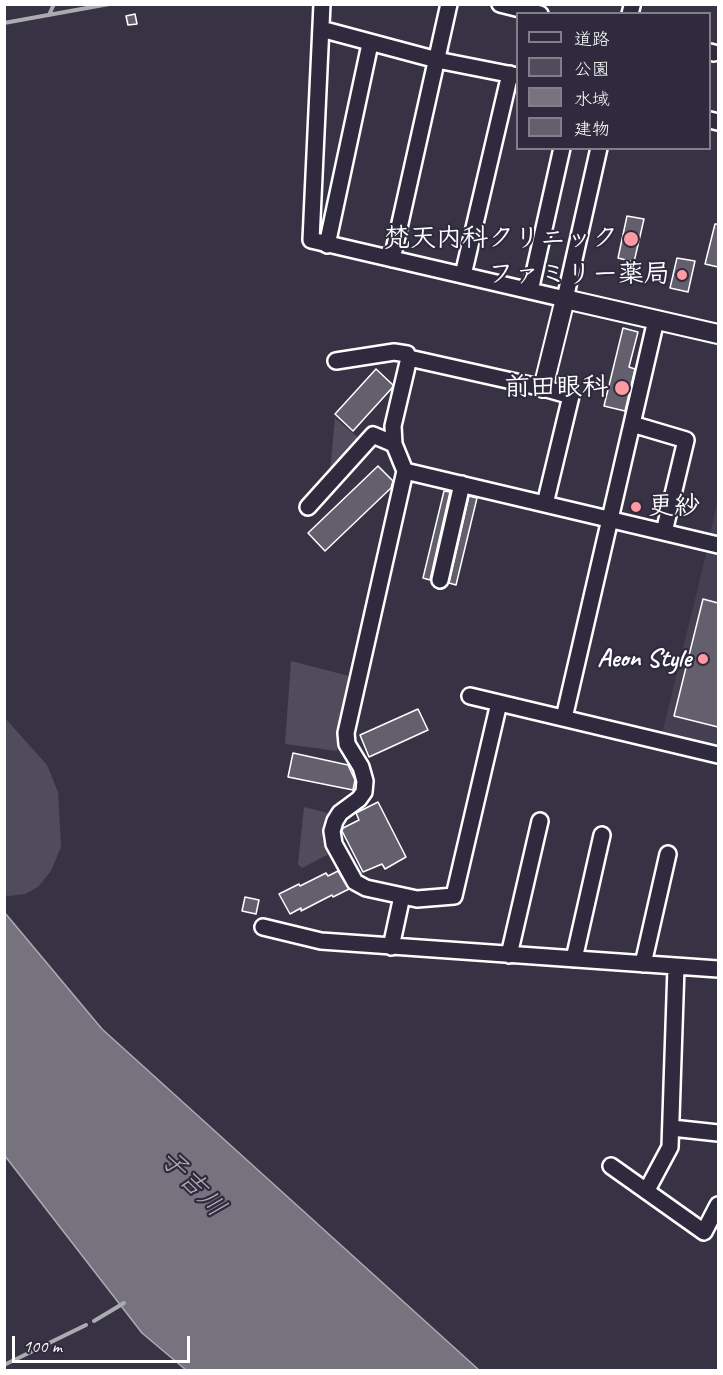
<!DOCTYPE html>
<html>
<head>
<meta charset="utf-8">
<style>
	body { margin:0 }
	#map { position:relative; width:723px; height:1375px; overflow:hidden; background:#373345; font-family:Caveat,"Klee One",sans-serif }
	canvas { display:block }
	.frame { position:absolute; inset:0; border:6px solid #fff; pointer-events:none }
	.legend { position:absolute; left:516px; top:12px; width:195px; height:138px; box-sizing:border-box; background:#2f2a3d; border:2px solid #827f8b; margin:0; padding:8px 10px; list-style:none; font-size:18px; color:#fff }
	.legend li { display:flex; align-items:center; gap:12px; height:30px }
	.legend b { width:30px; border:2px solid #827f8b }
	.scale { position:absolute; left:12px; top:1336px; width:178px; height:27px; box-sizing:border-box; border:3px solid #fff; border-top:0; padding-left:8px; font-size:18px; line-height:21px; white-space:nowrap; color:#fff; -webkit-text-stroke:4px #2f2a3d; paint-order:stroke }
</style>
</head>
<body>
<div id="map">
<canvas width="723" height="1375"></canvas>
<div class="frame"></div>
<ul class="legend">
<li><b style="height:8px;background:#2f2a3d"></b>道路</li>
<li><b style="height:16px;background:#514c5c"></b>公園</li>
<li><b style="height:16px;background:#76737f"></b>水域</li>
<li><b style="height:16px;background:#635f6d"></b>建物</li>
</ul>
<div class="scale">100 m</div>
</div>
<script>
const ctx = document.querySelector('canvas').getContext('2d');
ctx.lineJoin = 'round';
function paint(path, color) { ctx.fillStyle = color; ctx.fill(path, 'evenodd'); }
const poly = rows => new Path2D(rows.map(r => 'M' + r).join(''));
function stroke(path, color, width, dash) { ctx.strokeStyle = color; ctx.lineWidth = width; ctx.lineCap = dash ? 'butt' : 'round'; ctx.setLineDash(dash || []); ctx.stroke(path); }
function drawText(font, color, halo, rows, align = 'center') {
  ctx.font = font + ' Caveat,"Klee One",sans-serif'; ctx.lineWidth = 4.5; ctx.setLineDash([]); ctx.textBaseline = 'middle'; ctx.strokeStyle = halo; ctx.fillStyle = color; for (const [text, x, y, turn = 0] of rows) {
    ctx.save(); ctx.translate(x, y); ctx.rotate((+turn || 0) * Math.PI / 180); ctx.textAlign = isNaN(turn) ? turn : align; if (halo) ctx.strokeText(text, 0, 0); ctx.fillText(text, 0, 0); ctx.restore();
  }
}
const built = poly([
	[718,498,718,542,709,540],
	[708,546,718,549,718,751,661,738]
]);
const green = poly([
	[335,418,361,440,330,471],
	[291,661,353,677,337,751,285,744],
	[5,718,47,765,58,792,61,847,51,871,38,887,25,894,9,896,4,895],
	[304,807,328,813,322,839,331,853,302,868,298,864]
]);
const water = poly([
	[5,913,102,1029,479,1370,186,1370,142,1333,5,1156,5,913]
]);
const stream = poly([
	[49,15,54,4],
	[4,23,109,4],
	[94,1321,124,1303],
	[4,1365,86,1325]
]);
const building = poly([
	[135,14,137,24,128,25,126,16,135,14],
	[627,216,644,219,634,262,618,258,627,216],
	[715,224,718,224,718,267,705,264,715,224],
	[677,258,695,261,688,292,670,288,677,258],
	[623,328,638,332,629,367,635,369,625,411,604,406,623,328],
	[376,369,393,385,392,388,353,431,335,414,376,369],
	[378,466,393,481,391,488,325,551,308,533,378,466],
	[444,491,450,492,430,580,423,578,444,491],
	[469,496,477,498,456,585,449,583,469,496],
	[703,599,718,603,718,727,674,716,703,599],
	[418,709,428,730,369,757,360,735,418,709],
	[293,753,348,765,355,780,353,790,288,777,293,753],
	[378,802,406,857,385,869,382,864,363,872,342,831,343,828,359,820,356,813,378,802],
	[338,871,349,889,333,897,332,895,301,911,301,908,290,914,279,894,299,884,300,886,326,873,328,876,338,871],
	[245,897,259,900,256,914,242,911,245,897]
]);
const minor = poly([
	[322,4,311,240,565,299,599,148],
	[500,4,540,14],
	[630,14,632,6],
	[321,29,437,60,518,76],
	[710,52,714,53],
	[710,120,718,122],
	[327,245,370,44],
	[392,259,449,4],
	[463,275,510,74],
	[530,291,562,148],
	[409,358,393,426,394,444,405,471,346,733,347,744,361,767,365,781,364,792,359,799,340,813,335,821,332,831,334,844,355,882,366,888,417,899,454,896,499,703],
	[336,361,394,352,407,354,409,358,543,388,571,396,545,504],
	[632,424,686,440,664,532],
	[405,471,718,545],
	[308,507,373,435,394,444],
	[440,580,462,484],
	[470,696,718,755],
	[564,718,656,320],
	[263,927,321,941,718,969],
	[391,947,402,896],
	[509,955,540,821],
	[574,959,602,835],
	[643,964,668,854],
	[672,1128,718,1133],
	[611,1166,704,1232,718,1205],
	[647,1190,670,1147,676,967]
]);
const tertiary = poly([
	[543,388,565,299,718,334]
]);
const markers = [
	[631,239,8,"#ff9aa2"],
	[682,275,6,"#ff9aa2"],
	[622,388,8,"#ff9aa2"],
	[636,507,6,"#ff9aa2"],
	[703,659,6,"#ff9aa2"]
];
const poiNames = [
	["梵天内科クリニック",618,239],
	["ファミリー薬局",670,275],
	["前田眼科",608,388],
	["更紗",648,507,"left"],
	["Aeon Style",691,659]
];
const waterNames = [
	["子吉川",192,1184,46]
];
paint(built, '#444051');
paint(green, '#514c5c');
paint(water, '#76737f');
stroke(water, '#adabb2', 1.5);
stroke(stream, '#adabb2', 4);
paint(building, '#635f6d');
stroke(building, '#fff', 1.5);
stroke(minor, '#fff', 20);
stroke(tertiary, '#fff', 22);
stroke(minor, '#2f2a3d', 15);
stroke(tertiary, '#2f2a3d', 18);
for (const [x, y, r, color] of markers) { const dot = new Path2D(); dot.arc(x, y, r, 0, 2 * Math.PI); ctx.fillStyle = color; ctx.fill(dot); stroke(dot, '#2f2a3d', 2); }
drawText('bold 26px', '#fff', '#2f2a3d', poiNames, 'right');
drawText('italic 27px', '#b4b2b9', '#2f2a3d', waterNames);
</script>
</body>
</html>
